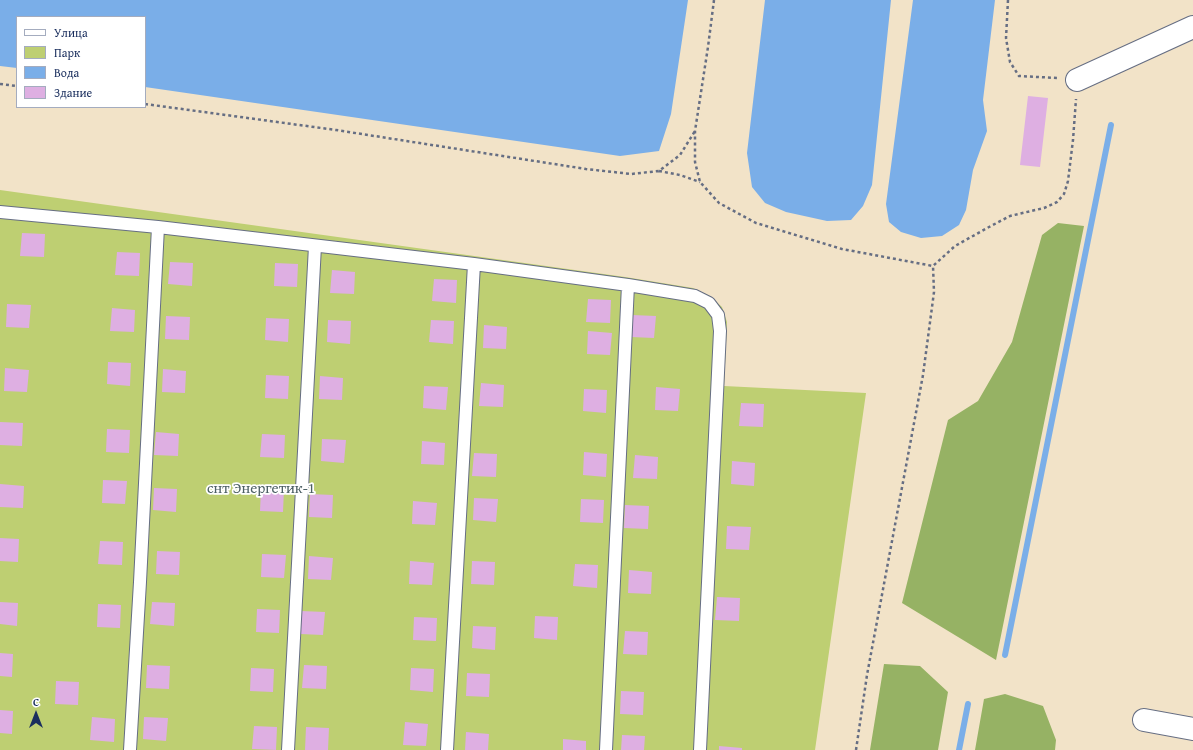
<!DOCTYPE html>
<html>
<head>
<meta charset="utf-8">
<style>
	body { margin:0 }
	#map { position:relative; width:1193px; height:750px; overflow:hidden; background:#f2e3c8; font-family:"Gentium Book Plus",serif }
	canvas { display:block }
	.legend { position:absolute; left:16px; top:16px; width:130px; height:92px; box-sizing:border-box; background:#fff; border:1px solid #a4acbf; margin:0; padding:5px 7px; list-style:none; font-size:12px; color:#1b2f5e }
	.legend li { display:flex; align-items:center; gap:8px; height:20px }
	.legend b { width:20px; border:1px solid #a4acbf }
	.north { position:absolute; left:16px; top:694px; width:40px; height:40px; -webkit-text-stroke:3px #fff; paint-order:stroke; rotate:0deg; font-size:11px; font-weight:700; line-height:16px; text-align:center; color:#1b2f5e }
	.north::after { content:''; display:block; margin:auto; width:14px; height:18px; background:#1b2f5e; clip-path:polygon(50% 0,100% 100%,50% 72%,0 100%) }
</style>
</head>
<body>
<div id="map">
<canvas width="1193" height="750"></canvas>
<ul class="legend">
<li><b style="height:5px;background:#fff"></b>Улица</li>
<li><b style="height:11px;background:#becf72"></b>Парк</li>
<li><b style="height:11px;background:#7aaee8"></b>Вода</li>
<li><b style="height:11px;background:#deafe2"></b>Здание</li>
</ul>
<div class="north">С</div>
</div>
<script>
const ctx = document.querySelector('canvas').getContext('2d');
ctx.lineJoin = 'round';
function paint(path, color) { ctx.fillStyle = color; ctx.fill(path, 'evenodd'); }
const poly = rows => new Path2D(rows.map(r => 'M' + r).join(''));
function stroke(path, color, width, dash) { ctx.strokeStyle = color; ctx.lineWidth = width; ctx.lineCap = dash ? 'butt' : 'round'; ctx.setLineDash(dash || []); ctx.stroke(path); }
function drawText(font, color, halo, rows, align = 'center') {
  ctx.font = font + ' "Gentium Book Plus",serif'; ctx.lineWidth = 3.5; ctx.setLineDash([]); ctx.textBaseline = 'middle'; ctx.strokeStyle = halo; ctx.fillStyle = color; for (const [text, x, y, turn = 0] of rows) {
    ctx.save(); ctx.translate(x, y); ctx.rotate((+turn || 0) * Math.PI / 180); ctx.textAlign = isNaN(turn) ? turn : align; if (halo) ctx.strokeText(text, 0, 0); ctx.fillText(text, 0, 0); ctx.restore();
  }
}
const green = poly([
	[0,190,625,277,693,288,710,296,722,307,727,322,724,386,866,393,815,750,0,750]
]);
const forest = poly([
	[1058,223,1084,226,996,660,902,603,948,420,978,401,1012,342,1042,235],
	[884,664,920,666,948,692,938,750,870,750],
	[1005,694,1043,706,1056,740,1055,750,975,750,984,699]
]);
const water = poly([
	[0,0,688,0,671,114,659,151,620,156,145,87,145,17,17,17,17,68,0,66],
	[765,0,891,0,872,185,863,206,851,220,827,221,786,212,765,203,752,187,747,153],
	[913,0,995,0,983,100,987,131,973,170,966,210,959,225,942,236,921,238,901,232,889,222,886,204]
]);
const stream = poly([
	[1005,655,1111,125],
	[959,750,968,704]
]);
const building = poly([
	[1028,96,1048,98,1040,167,1020,165],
	[22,233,45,234,44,257,20,256],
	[117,252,140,253,139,276,115,275],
	[170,262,193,263,192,286,168,284],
	[275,263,298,264,297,287,274,286],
	[332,270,355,272,354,294,330,293],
	[434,279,457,280,456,303,432,301],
	[588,299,611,300,610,323,586,322],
	[7,304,31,305,29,328,6,327],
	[112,308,135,310,134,332,110,331],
	[632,315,656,316,654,338,631,337],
	[166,316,190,317,189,340,165,339],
	[266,318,289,319,288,342,265,340],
	[328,320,351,321,350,344,327,342],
	[431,320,454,321,453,344,429,342],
	[484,325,507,327,506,349,483,348],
	[588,331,612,333,610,355,587,354],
	[108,362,131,363,130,386,107,384],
	[5,368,29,370,27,392,4,391],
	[163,369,186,371,185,393,162,392],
	[266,375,289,376,288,399,265,398],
	[320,376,343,378,342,400,319,399],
	[481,383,504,385,503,407,479,406],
	[424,386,448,387,446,410,423,408],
	[656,387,680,389,678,411,655,410],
	[584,389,607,390,606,413,583,411],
	[741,403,764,404,763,427,739,426],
	[0,422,23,423,22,446,0,445],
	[107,429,130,430,129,453,106,452],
	[156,432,179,434,178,456,154,455],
	[262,434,285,435,284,458,260,457],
	[322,439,346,440,344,463,321,461],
	[422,441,445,443,444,465,421,464],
	[584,452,607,454,606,477,583,475],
	[474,453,497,454,496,477,472,476],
	[635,455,658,457,657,479,633,478],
	[732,461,755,463,754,486,731,484],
	[103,480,127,481,125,504,102,503],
	[0,484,24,486,23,508,0,507],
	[154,488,177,489,176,512,153,510],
	[261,488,284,489,283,512,260,511],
	[310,494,333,495,332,518,309,517],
	[474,498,498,499,496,522,473,520],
	[581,499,604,500,603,523,580,522],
	[413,501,437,503,435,525,412,524],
	[625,505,649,506,648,529,624,528],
	[727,526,751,527,749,550,726,549],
	[0,538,19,539,18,562,0,561],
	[100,541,123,542,122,565,98,564],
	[157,551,180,552,179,575,156,574],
	[262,554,286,555,284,578,261,577],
	[309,556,333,558,331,580,308,579],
	[410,561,434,563,432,585,409,584],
	[472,561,495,562,494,585,471,584],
	[575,564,598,565,597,588,573,586],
	[629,570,652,572,651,594,628,593],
	[717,597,740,598,739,621,715,620],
	[0,602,18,603,17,626,0,624],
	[152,602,175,603,174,626,150,624],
	[98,604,121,605,120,628,97,627],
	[257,609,280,610,279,633,256,632],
	[301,611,325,612,323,635,300,634],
	[535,616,558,617,557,640,534,638],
	[414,617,437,618,436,641,413,640],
	[473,626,496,627,495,650,472,648],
	[625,631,648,632,647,655,623,654],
	[0,653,13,654,12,677,0,676],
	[147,665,170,666,169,689,146,688],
	[304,665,327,666,326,689,302,688],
	[251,668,274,669,273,692,250,691],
	[411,668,434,669,433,692,410,690],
	[467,673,490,674,489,697,466,696],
	[56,681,79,682,78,705,55,704],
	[621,691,644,692,643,715,620,714],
	[0,710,13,711,12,734,0,733],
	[92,717,115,719,114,742,90,740],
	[144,717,168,718,166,741,143,739],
	[405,722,428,724,426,746,403,745],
	[254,726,277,727,276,750,252,749],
	[306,727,329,728,328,750,305,750],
	[466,732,489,734,488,750,465,750],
	[622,735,645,736,644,750,621,750],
	[563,739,586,741,586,750,563,750],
	[719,746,742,748,742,750,719,750]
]);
const path = poly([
	[714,0,708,47,695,131,695,162,700,182,719,203,756,223,842,249,933,266,955,246,989,227,1010,216,1044,208,1057,202,1064,194,1068,181,1073,140,1076,99],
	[1008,0,1006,38,1010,62,1019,76,1057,78],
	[0,84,17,86],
	[145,104,336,130,586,169,631,174,659,171,680,155,695,131],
	[659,171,680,175,700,182],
	[856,750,867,675,923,375,934,292,933,266]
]);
const lane = poly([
	[0,212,158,227,474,264,628,285,695,296,709,303,718,315,720,331,700,750],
	[130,750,140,582,158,227],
	[288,750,315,246],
	[447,750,474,264],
	[606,750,628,285]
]);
const street = poly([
	[1077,80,1193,27],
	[1144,720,1193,729]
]);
const parkNames = [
	["снт Энергетик-1",261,489]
];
paint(green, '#becf72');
paint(forest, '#96b264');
paint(water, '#7aaee8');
stroke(stream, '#7aaee8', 6);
paint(building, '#deafe2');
stroke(lane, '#666e83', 14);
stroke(street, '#666e83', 24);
stroke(path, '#666e83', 2.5, [3, 3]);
stroke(lane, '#fff', 12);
stroke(street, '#fff', 22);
drawText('15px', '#4c5f64', '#fff', parkNames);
</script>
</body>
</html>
